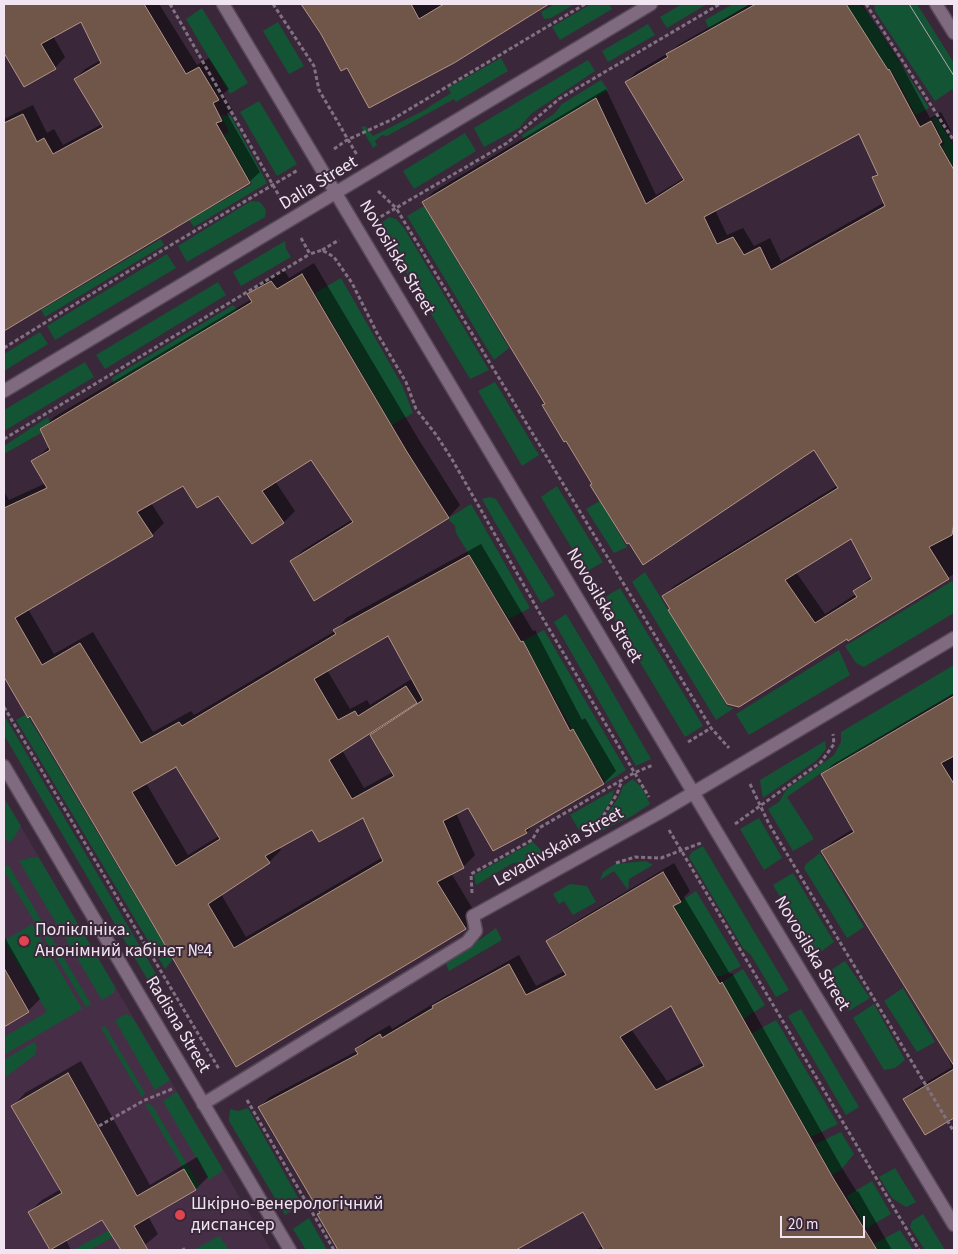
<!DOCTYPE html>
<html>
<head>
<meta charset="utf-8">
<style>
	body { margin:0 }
	#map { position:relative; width:958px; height:1254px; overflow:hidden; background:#3a283a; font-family:"Source Sans 3",sans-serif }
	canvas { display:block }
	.frame { position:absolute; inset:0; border:5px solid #f1e5f1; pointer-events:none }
	.scale { position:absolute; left:780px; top:1216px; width:85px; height:22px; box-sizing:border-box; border:2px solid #f1e5f1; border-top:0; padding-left:6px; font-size:15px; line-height:18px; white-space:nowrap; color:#f1e5f1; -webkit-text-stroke:4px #3a283a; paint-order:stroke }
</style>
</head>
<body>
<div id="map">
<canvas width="958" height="1254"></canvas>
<div class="frame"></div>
<div class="scale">20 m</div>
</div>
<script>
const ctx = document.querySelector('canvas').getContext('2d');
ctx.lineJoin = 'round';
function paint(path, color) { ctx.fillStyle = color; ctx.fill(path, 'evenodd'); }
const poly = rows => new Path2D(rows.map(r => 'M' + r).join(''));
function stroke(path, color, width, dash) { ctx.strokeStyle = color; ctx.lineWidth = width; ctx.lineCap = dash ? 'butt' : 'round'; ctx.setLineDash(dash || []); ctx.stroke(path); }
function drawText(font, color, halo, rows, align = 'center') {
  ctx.font = font + ' "Source Sans 3",sans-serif'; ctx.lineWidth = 4; ctx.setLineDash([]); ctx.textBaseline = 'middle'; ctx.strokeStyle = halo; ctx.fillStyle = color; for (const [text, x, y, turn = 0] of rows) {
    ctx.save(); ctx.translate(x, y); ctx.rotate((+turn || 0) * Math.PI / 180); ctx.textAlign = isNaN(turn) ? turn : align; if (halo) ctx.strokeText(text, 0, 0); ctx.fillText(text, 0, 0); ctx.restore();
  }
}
const built = poly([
	[4,798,170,1080,271,1250,4,1250]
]);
const green = poly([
	[555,4,575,4,551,18,544,19,541,12],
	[591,4,609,4,612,9,560,40,552,27],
	[682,4,707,4,667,28,660,17],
	[733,4,750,4,709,29,705,20],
	[846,4,859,4,867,12,929,108,916,115,890,68,887,69,885,67],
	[874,4,917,4,954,63,954,88,935,101,875,11],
	[202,8,248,83,230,94,186,19],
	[278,22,304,66,289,74,263,31],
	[648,24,655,35,608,62,602,51],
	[501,58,508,71,456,102,454,99,387,136,382,135,375,141,377,145,373,148,361,127,365,126,373,136,421,112,451,93,448,88],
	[588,60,595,71,532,113,519,128,484,147,474,128],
	[601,80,608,90,524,140,522,135,554,114,562,104],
	[259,101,297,164,277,176,240,112],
	[221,115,231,116,267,183,194,227,189,220,252,184,224,135,229,132],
	[936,117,954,146,954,167,941,146,945,144,932,119],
	[465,133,476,151,414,189,403,171],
	[251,201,260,202,266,210,265,217,187,262,178,246],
	[424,206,509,348,494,360,407,216],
	[389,217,396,219,404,228,489,370,470,379,387,240,381,223],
	[161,239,164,245,45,317,41,310],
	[285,241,286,249,291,257,241,286,233,272],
	[167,254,176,268,55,340,47,326],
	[341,278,402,385,413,413,392,425,315,293],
	[218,282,226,295,105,369,96,355],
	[233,305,238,310,114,384,112,378],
	[40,332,48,344,4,371,4,354],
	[85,362,94,377,4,431,4,410],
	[495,382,539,455,522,466,478,391],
	[48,417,50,423,39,429,41,433,4,454,4,446],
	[557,486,603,562,586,572,541,497],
	[490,497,496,499,555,595,541,603,482,499],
	[600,501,627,547,614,553,586,509],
	[471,504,530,608,509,619,456,533,455,526,449,520,450,517],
	[645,572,727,706,734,708,716,720,632,582],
	[952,581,954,586,954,613,864,667,856,663,845,646],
	[620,588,703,726,685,737,602,599],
	[566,614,595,662,651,759,636,766,554,622],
	[544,630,626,770,606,783,572,729,523,641],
	[839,650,850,675,749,735,736,714],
	[954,665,954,694,821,773,787,797,814,839,793,851,768,809,779,802,786,790,834,755,841,742,841,732],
	[4,715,158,977,149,982,4,735],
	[25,715,29,718,173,959,165,969,16,720],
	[825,741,826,749,817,760,763,798,760,780],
	[633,779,641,787,650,804,632,816,599,832,600,825,620,795,623,786],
	[614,790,612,799,593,827,585,832,579,830,570,815],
	[4,798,21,826,14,838,8,843,4,836],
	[759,818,782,858,764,870,740,829],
	[533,842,545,854,530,862,513,863,476,885,474,875],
	[703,846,789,990,776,997,751,955,743,948,689,857,692,852],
	[820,853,864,927,847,938,804,868,806,864],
	[29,858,39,858,115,987,114,993,102,1000,19,861],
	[646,861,653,865,629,879,628,890,614,871,600,880,603,872,615,864],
	[4,866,9,866,91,1004,86,1007,4,871],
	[793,873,834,942,815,956,773,885],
	[570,884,587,886,596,902,573,915,564,901,559,904,553,894],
	[696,891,741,966,722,976,716,976,674,906],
	[32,924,82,1009,4,1055,4,1037,47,1012,4,941],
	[496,928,502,940,449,971,446,964],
	[845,961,870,998,849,1011,826,973],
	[743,969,765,1005,743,1019,723,984,725,980],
	[903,988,935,1042,917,1052,884,1001],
	[874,1004,905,1060,895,1068,884,1070,853,1018],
	[801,1009,859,1107,846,1115,788,1016],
	[126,1014,132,1017,170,1080,155,1090,115,1020],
	[776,1020,838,1124,811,1137,751,1034],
	[105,1026,145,1093,142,1097,101,1028],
	[34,1042,37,1047,35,1055,4,1078,4,1060],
	[177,1092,223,1170,209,1180,163,1101],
	[145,1104,152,1105,200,1186,195,1188],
	[248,1108,302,1205,285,1215,229,1121,230,1109,238,1111],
	[841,1132,854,1154,841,1170,832,1175,815,1144],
	[895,1168,916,1202,906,1207,892,1198,879,1177],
	[872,1181,891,1214,867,1228,847,1196],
	[923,1214,945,1250,925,1250,910,1227,912,1221],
	[309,1218,327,1250,306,1250,293,1229],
	[110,1230,114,1236,90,1250,73,1250],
	[900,1230,913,1250,878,1250,874,1244],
	[219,1236,229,1250,194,1250]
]);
const shadow = poly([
	[4,4,159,4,197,65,209,58,229,89,223,94,232,109,227,114,260,172,249,182,4,329,4,119,33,105,47,133,54,129,63,145,102,124,75,79,85,69,101,60,81,20,53,36,65,57,55,68,4,55],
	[305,4,549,4,453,62,348,66,342,70],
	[750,4,862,4,899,60,930,118,941,112,951,131,949,134,954,143,954,574,849,639,672,609,664,596,674,586,838,485,814,448,593,483,424,202,433,192,606,89,656,195,684,178,626,82,636,72,670,52,678,45],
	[860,132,879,173,874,177,885,202,781,261,770,238,754,246,743,228,727,235,715,210],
	[852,538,872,576,854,591,856,594,825,614,796,572],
	[314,263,419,440,460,505,449,517,291,562,303,550,353,519,312,458,275,481,295,511,284,522,219,494,183,484,151,503,164,523,152,535,28,609,54,654,93,632,153,732,191,711,194,715,335,631,346,618,481,544,533,631,535,630,582,720,585,718,616,771,604,783,537,821,527,832,494,849,469,806,456,813,475,855,463,867,451,873,477,916,465,928,236,1066,30,715,28,716,4,675,4,491,9,500,46,483,33,461,50,446,42,429,54,417,252,299,249,295,261,283,284,270,289,278],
	[389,634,413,678,370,705,367,700,350,709,327,670],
	[378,727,372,735,393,772,364,788,342,750],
	[176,765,219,836,188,855,146,783],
	[364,816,383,857,246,937,221,894,269,862,281,850,279,847,313,828],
	[954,693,954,1117,925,1133,905,1099,915,1089,952,1067,940,1040,823,852,832,842,853,829,822,775,832,765],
	[674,863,690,891,684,897,730,974,732,973,842,1168,857,1192,858,1191,892,1250,596,1250,603,1246,584,1210,514,1250,340,1250,319,1215,321,1212,259,1107,270,1097,357,1051,356,1049,366,1039,390,1025,392,1029,444,997,519,955,536,986,565,971,548,942,558,932],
	[672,1004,704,1062,667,1081,631,1029],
	[4,936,40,999,28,1011,4,1025],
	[81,1061,150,1185,197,1157,208,1177,196,1189,148,1216,158,1234,139,1250,123,1250,103,1219,66,1240,71,1250,50,1250,29,1212,42,1200,61,1189,13,1106,25,1093]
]);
const building = poly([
	[4,4,144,4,186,74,199,67,219,100,213,103,222,121,216,123,250,183,4,331,4,123,23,114,37,142,44,138,53,154,103,127,74,79,101,63,81,22,41,44,56,69,24,87,4,53,4,4],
	[301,4,411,4,419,19,444,4,549,4,454,63,369,108,347,68,341,71,321,34,301,4],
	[756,4,846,4,888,70,889,69,920,127,931,121,942,142,939,144,954,170,954,523,952,535,929,547,949,579,848,641,847,639,739,707,727,704,668,610,670,609,662,596,838,488,814,450,643,565,629,543,627,544,590,485,592,484,566,441,564,442,542,405,545,404,422,202,596,98,646,204,684,180,625,82,668,57,666,54,756,4],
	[859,134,878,175,872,177,885,206,771,270,760,247,744,255,733,237,717,244,704,217,859,134],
	[851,539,872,579,853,591,857,597,815,623,785,580,851,539],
	[302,274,407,452,449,518,314,601,290,561,353,522,311,460,262,491,284,523,252,544,218,496,197,508,183,486,137,512,153,536,15,618,42,665,80,643,141,743,179,722,182,726,336,634,333,630,469,555,521,642,523,641,570,731,573,729,604,784,525,830,527,833,493,851,468,808,443,821,464,868,437,882,466,929,236,1067,147,914,30,716,28,718,4,677,4,508,47,488,31,461,50,450,40,429,252,302,247,294,271,281,277,289,302,274],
	[388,636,423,700,370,735,394,776,352,799,329,760,417,703,406,686,358,716,355,711,338,720,314,679,388,636],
	[176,767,220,839,176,866,132,792,176,767],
	[363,818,383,861,234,948,208,904,270,863,265,856,312,830,319,842,363,818],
	[954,696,954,756,941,763,954,784,954,1066,821,851,854,832,821,774,954,696],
	[663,872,681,902,673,906,720,984,722,982,833,1178,877,1250,604,1250,583,1212,516,1250,338,1250,317,1214,320,1213,258,1107,358,1054,355,1049,380,1034,382,1038,433,1008,432,1006,509,964,526,995,566,975,546,941,663,872],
	[671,1006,704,1066,656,1090,620,1037,671,1006],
	[4,968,29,1012,4,1027,4,968],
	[954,1069,954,1118,925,1135,903,1099,954,1069],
	[68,1073,137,1196,184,1169,196,1190,134,1226,148,1250,121,1250,102,1220,50,1250,28,1212,62,1193,11,1106,68,1073]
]);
const path = poly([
	[170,4,282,201],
	[273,4,314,66,319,90,357,155],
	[866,4,954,141],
	[334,149,347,140,393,119,585,4],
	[378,191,396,208,507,143,559,99,720,4],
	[375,220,396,208,711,728,729,748],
	[301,238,310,254,322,250,334,257,352,283,377,333,406,382,416,409,437,436,453,461,542,617,649,797],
	[322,250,339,240],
	[4,348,171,245,298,170],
	[4,439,310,254],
	[4,707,219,1069],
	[688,742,711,728],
	[750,784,769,824,954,1132],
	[600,821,617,794,622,780],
	[735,824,821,762,834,744,833,734],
	[669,830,919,1250],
	[616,863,635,857,661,858,701,843],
	[472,893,471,874,532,840,539,828,634,773,653,765],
	[247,1100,334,1250],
	[99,1126,143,1101,172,1089],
	[183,1248,184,1250]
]);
const service = poly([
	[203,1104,467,942,476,931,473,916]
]);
const minor = poly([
	[223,4,718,834,954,1225],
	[936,4,954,33],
	[4,391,651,4],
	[4,766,290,1250],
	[473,916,659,813,954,638]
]);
const tram = poly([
	[909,4,954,76]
]);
const markers = [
	[24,941,6,"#e0444e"],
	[180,1215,6,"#e0444e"]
];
const streetNames = [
	["Dalia Street",319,184,-31],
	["Novosilska Street",396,258,59],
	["Novosilska Street",603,606,59],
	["Levadivskaia Street",559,848,-29],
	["Novosilska Street",811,954,59],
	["Radisna Street",177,1025,59]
];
const poiNames = [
	["Поліклініка.",35,931],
	["Анонімний кабінет №4",35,952],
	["Шкірно-венерологічний",191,1205],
	["диспансер",191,1226]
];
paint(built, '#462f46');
paint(green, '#135434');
paint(shadow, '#0007');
paint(building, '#705549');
stroke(building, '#b29387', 1);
stroke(service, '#574757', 15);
stroke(minor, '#574757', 15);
stroke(path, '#817181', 3, [4, 2.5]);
stroke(service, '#7f6a7f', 12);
stroke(minor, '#7f6a7f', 12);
stroke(tram, '#b3a5b3', 1);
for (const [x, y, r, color] of markers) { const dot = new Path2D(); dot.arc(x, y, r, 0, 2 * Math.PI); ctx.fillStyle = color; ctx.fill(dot); stroke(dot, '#3a283a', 2); }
drawText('18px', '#f1e5f1', '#3a283a', streetNames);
drawText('18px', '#f1e5f1', '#3a283a', poiNames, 'left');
</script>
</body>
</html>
